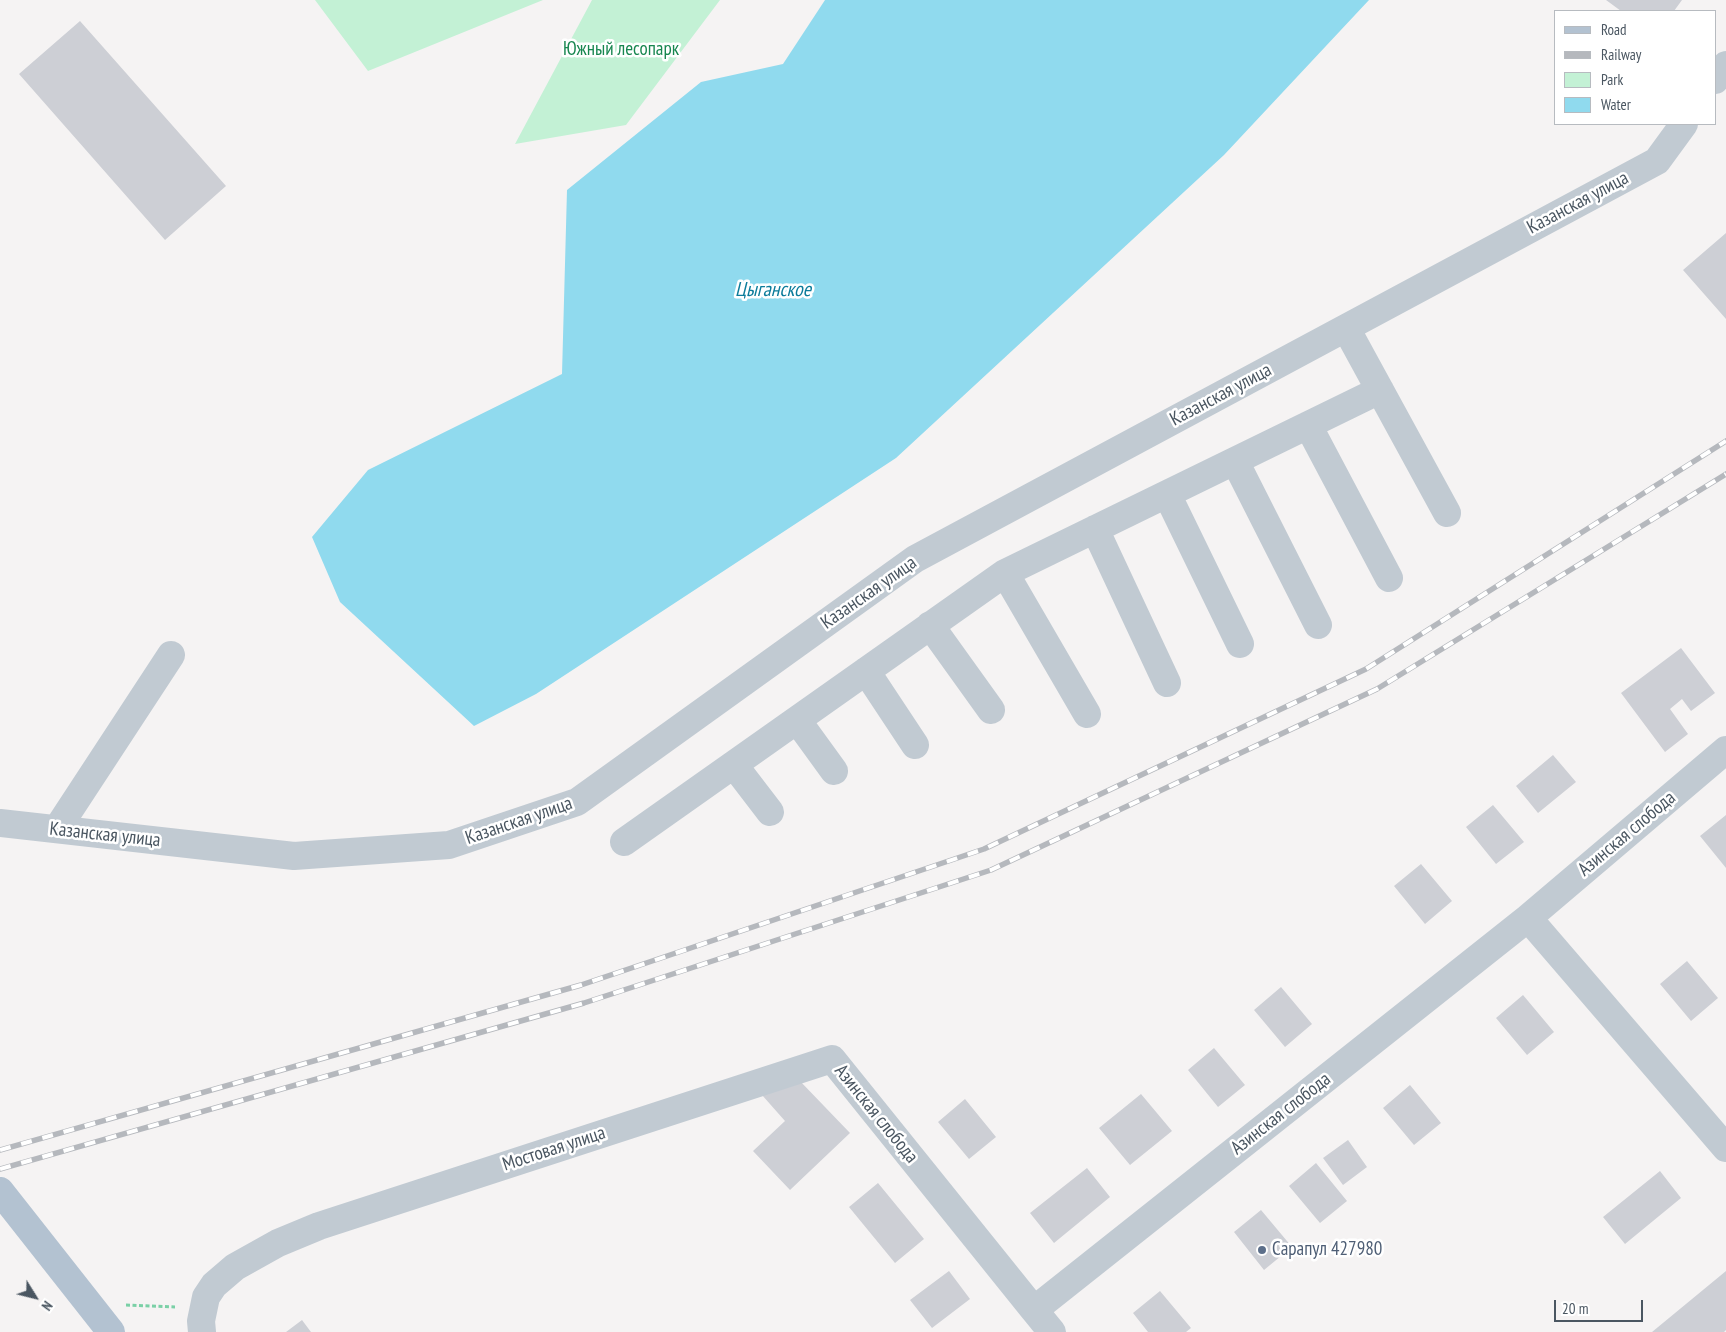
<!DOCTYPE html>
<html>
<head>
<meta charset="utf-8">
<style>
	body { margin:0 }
	#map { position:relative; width:1726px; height:1332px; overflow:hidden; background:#f5f3f3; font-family:"PT Sans Narrow",sans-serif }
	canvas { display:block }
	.legend { position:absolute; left:1554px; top:10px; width:162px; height:115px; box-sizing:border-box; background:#fff; border:1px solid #b7bbc0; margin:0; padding:6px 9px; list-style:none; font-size:15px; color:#4a5661 }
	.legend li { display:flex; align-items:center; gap:10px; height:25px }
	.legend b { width:25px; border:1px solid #b7bbc0 }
	.north { position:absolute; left:10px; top:1272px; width:50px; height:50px; -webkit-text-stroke:4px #fff; paint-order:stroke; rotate:126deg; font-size:14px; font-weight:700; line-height:20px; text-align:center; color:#4a5661 }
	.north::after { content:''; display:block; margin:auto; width:18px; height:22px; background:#4a5661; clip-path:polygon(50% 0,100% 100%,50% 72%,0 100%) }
	.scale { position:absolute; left:1554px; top:1300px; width:89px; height:22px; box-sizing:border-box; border:2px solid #4a5661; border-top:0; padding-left:6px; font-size:15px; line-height:18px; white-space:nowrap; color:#4a5661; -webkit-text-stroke:4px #fff; paint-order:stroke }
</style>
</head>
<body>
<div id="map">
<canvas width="1726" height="1332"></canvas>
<ul class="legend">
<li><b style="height:6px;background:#b3c2d1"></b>Road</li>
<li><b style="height:6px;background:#b5b8bd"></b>Railway</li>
<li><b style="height:14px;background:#c3f1d5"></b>Park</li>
<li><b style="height:14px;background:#90daee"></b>Water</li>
</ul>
<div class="north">N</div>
<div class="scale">20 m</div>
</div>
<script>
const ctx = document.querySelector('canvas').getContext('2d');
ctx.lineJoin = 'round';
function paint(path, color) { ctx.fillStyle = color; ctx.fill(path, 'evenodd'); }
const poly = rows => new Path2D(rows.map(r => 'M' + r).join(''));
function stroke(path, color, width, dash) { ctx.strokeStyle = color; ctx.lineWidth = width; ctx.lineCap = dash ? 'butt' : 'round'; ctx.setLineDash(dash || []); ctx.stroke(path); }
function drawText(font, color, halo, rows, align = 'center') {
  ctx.font = font + ' "PT Sans Narrow",sans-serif'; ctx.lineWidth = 5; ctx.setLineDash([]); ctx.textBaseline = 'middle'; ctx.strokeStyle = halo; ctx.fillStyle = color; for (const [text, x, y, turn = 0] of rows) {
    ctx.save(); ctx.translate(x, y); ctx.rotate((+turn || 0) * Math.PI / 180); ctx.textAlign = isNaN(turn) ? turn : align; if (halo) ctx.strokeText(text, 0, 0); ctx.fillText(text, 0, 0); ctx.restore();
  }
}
const green = poly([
	[315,0,543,0,368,71],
	[592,0,720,0,626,125,515,144]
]);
const water = poly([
	[825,0,1369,0,1224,155,896,458,536,694,474,726,340,602,312,537,368,470,562,374,567,190,701,82,783,64]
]);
const building = poly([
	[1606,0,1682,0,1674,11,1621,11],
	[80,21,226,186,165,240,19,74],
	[1726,233,1726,319,1683,270],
	[1681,648,1715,693,1691,711,1682,699,1670,709,1688,734,1665,752,1621,693],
	[1553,755,1576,782,1538,813,1516,786],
	[1493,805,1524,842,1496,864,1466,827],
	[1726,815,1726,868,1700,836],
	[1421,864,1452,901,1425,924,1394,886],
	[1687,961,1718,998,1691,1021,1660,984],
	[1281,987,1312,1024,1285,1047,1254,1010],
	[1523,995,1554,1032,1527,1055,1496,1018],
	[1214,1048,1245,1085,1218,1107,1188,1070],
	[799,1080,850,1133,790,1190,753,1151,785,1121,762,1095],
	[1410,1085,1441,1123,1414,1145,1383,1108],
	[1141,1094,1172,1131,1130,1165,1099,1128],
	[965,1099,996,1137,969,1159,938,1122],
	[1348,1140,1367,1167,1343,1185,1323,1158],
	[1316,1163,1347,1201,1320,1223,1289,1186],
	[1087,1168,1110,1197,1054,1243,1030,1213],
	[1660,1171,1681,1198,1625,1244,1603,1217],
	[878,1183,924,1239,895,1263,849,1207],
	[1261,1210,1292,1247,1264,1270,1234,1232],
	[949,1271,970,1299,932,1328,910,1300],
	[1726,1271,1726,1330,1724,1332,1652,1332],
	[1160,1291,1191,1328,1186,1332,1148,1332,1133,1313],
	[302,1320,311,1332,286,1332]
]);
const path = poly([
	[126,1305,175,1307]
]);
const minor = poly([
	[1715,80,1726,65],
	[1346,328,1447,513],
	[1308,425,1389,578],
	[1235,461,1318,625],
	[1167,494,1240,644],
	[1095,529,1167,683],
	[1005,573,1087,714],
	[930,625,991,710],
	[866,671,915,745],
	[797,720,834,771],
	[734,765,770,812],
	[0,823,294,856,449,845,577,802,915,559,1657,161,1684,124],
	[57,829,171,655],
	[624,842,1005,573,1380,390],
	[1528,918,1726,1148],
	[1034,1310,1052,1332],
	[202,1332,201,1321,206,1297,214,1285,235,1267,278,1243,319,1226,832,1059,1034,1310,1528,918,1726,750]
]);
const major = poly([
	[0,1191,111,1332]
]);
const rail = poly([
	[0,1150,581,985,984,849,1366,669,1726,441],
	[0,1169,584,1003,991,870,1377,689,1726,474]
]);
const markers = [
	[1262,1250,5,"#5c6f8a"]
];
const parkNames = [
	["Южный лесопарк",621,50]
];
const streetNames = [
	["Казанская улица",1578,203,-28],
	["Казанская улица",1221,395,-28],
	["Казанская улица",869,593,-35],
	["Казанская улица",519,821,-19],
	["Азинская слобода",1627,834,-40],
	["Казанская улица",105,835,6],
	["Азинская слобода",876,1114,51],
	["Азинская слобода",1281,1114,-38],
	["Мостовая улица",554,1149,-18]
];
const serviceNames = [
	["Сарапул 427980",1272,1250]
];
const waterNames = [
	["Цыганское",773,290]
];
paint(green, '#c3f1d5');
paint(water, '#90daee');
paint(building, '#cdcfd5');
stroke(path, '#7ad0a6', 3, [4, 2.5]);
stroke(minor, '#c1cad2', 28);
stroke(major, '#b3c2d1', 28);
stroke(rail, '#b5b8bd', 5.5);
stroke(rail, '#fff', 4, [11]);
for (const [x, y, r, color] of markers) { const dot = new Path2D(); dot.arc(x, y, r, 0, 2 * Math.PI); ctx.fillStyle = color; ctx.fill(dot); stroke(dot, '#fff', 2); }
drawText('19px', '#17864f', '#fff', parkNames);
drawText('19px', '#4a5661', '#fff', streetNames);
drawText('19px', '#4e5e75', '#fff', serviceNames, 'left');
drawText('italic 20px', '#0c7c9b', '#fff', waterNames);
</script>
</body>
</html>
